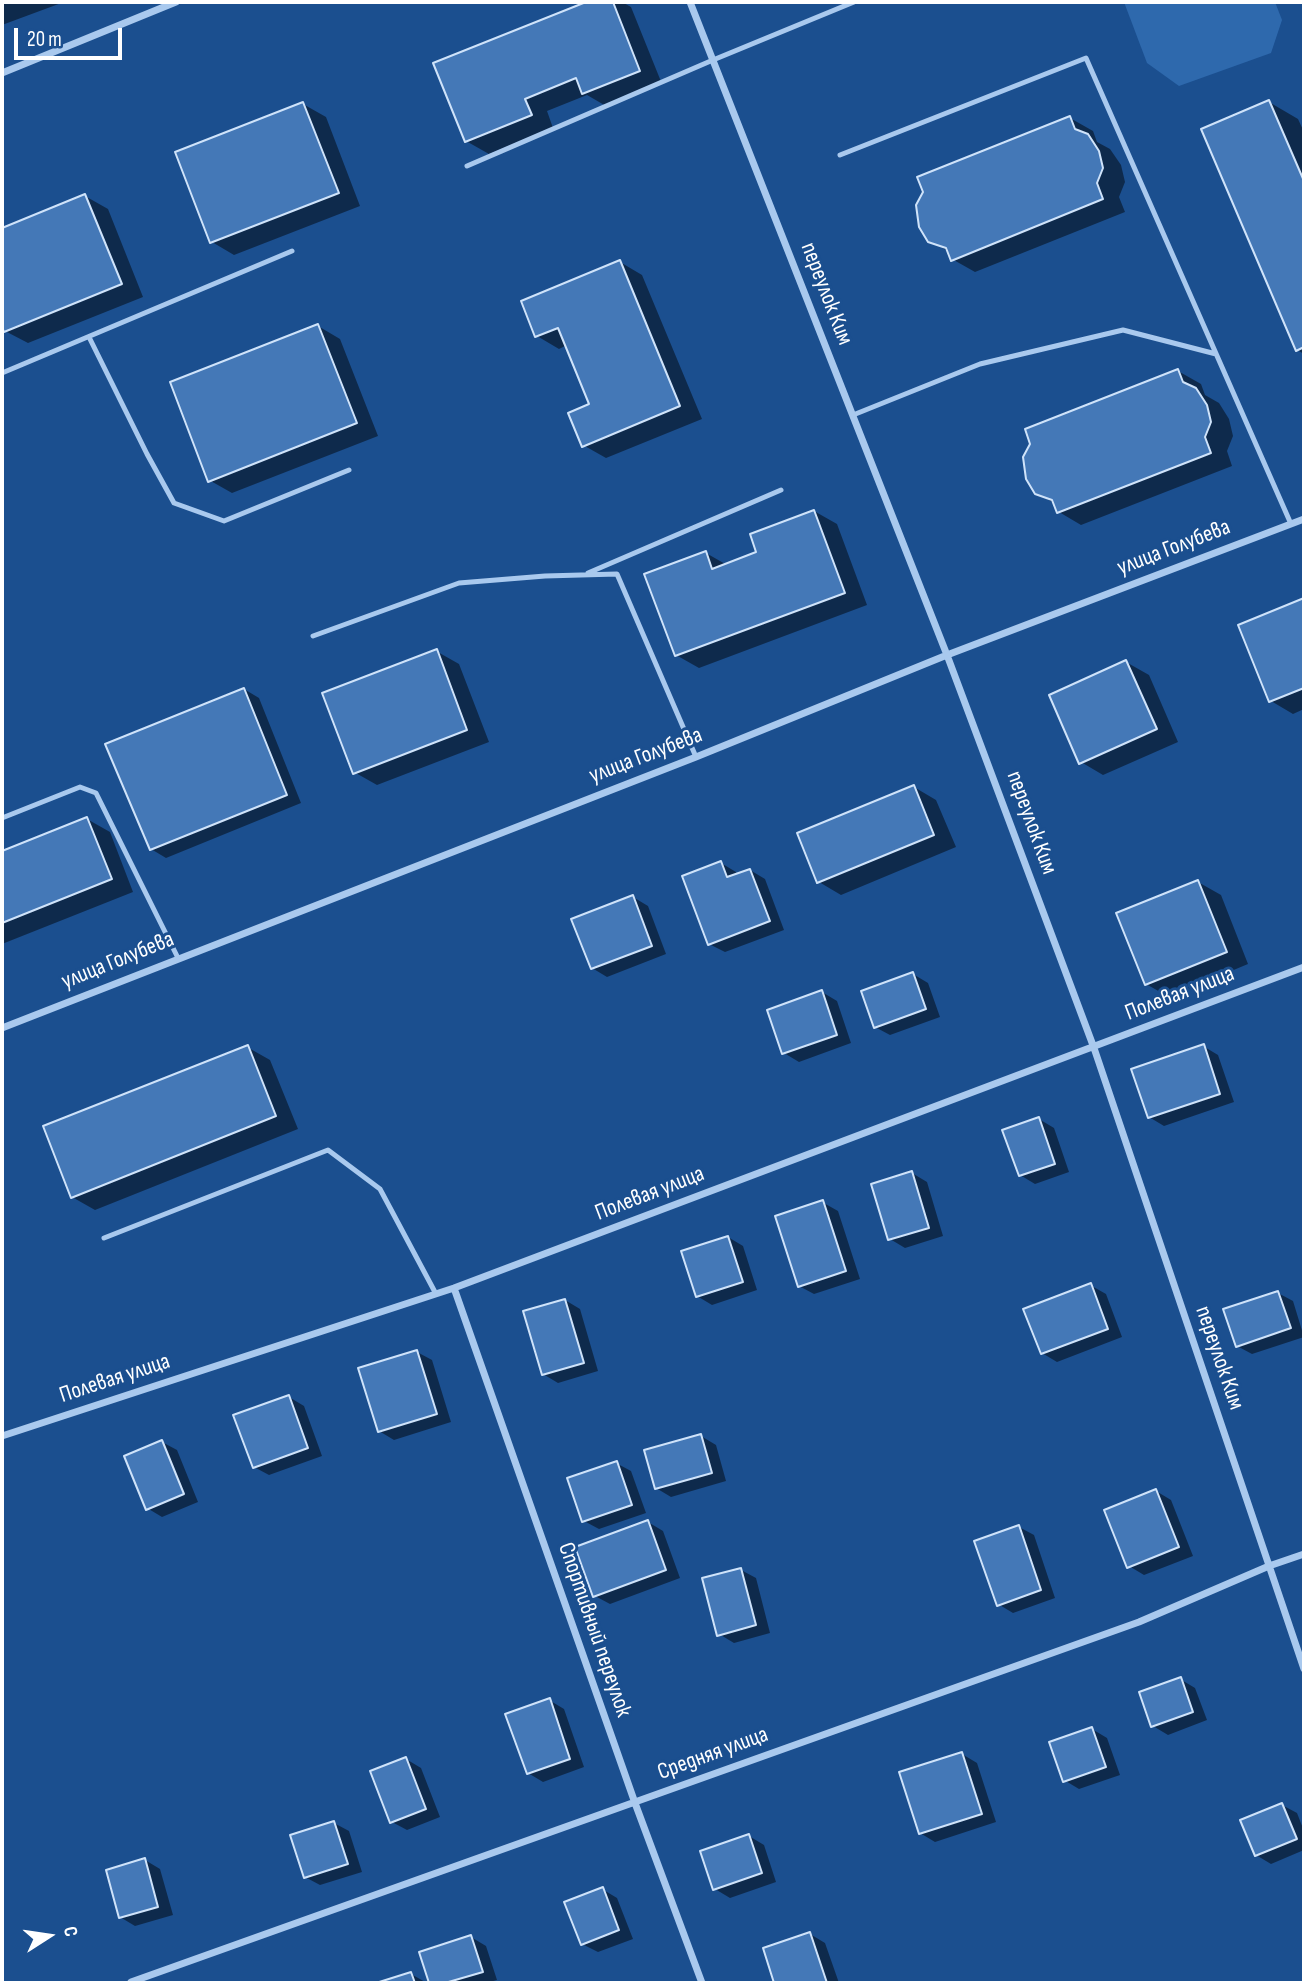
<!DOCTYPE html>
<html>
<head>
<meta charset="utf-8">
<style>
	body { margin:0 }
	#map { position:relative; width:1306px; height:1985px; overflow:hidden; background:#1b4f8f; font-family:"Sofia Sans Condensed",sans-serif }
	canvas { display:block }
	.frame { position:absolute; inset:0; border:4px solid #fff; pointer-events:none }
	.north { position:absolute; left:14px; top:1901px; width:70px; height:70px; -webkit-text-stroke:5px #1b4f8f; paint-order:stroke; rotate:78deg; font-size:19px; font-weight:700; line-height:28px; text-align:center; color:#fff }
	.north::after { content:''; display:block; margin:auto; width:24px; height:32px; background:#fff; clip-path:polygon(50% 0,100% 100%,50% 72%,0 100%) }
	.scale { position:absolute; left:14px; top:28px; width:108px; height:32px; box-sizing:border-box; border:4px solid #fff; border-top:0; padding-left:9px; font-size:21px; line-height:24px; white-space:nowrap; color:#fff; -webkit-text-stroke:5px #1b4f8f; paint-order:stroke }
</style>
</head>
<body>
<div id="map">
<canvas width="1306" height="1985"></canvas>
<div class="frame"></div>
<div class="north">С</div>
<div class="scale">20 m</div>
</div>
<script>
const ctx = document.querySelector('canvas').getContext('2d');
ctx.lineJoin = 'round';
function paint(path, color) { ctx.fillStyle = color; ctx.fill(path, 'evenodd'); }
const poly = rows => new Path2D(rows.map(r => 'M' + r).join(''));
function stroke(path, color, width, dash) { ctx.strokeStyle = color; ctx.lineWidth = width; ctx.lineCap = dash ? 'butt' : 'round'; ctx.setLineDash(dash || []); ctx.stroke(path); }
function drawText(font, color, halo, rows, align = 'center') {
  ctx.font = font + ' "Sofia Sans Condensed",sans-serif'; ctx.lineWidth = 6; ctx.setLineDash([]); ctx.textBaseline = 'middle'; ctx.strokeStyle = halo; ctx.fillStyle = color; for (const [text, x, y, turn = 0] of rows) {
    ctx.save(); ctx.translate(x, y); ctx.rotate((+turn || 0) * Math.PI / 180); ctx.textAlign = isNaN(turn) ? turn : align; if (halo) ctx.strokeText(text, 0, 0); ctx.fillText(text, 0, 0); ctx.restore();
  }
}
const green = poly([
	[1124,2,1275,2,1282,20,1271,53,1179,86,1147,63]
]);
const shadow = poly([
	[2,2,64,2,2,25],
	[590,2,622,2,631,7,662,84,606,106,587,95,547,111,553,128,489,154,466,141,436,64],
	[1269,102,1298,119,1304,132,1304,354,1297,350],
	[303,104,326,117,360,206,234,255,212,242],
	[1070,118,1093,131,1097,142,1110,149,1121,165,1125,182,1119,197,1125,212,975,272,952,259,949,252,930,240],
	[85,196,108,209,143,297,28,343,5,331,2,322,2,230],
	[620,262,642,275,702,419,606,458,583,445,592,405,567,345,559,349,537,336],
	[318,326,340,339,378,436,232,493,209,480],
	[1178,371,1201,384,1205,395,1219,403,1229,419,1233,436,1227,451,1232,466,1081,525,1059,512,1054,503,1037,493],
	[814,511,837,524,867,605,699,668,676,655,706,553,727,565,759,553],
	[1304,600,1304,709,1293,714,1271,701,1240,626],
	[436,651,459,664,489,742,377,785,354,772],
	[1126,662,1149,675,1178,742,1103,775,1081,762],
	[244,689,259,698,301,803,166,858,151,849],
	[914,787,936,800,956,847,841,895,819,882],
	[87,819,110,832,133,892,2,944,2,853],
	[721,863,736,872,737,875,750,870,765,879,784,930,725,952,709,944],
	[1198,882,1221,895,1248,964,1169,997,1146,984],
	[633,897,648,906,666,954,607,977,592,968],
	[913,974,928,983,940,1017,890,1035,875,1027],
	[822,992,837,1001,851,1043,799,1062,784,1053],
	[1203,1046,1218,1055,1234,1102,1164,1126,1149,1117],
	[247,1047,270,1060,298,1129,95,1210,72,1197],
	[1039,1119,1054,1128,1069,1172,1035,1184,1020,1175],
	[912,1173,927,1182,943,1236,905,1248,890,1239],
	[822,1202,838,1211,860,1279,814,1294,799,1286],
	[728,1237,743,1246,757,1290,712,1305,697,1296],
	[1090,1285,1106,1294,1122,1337,1057,1362,1042,1353],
	[1278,1293,1293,1301,1304,1337,1252,1354,1237,1346],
	[565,1300,580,1309,598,1371,558,1383,543,1374],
	[417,1352,432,1360,451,1422,394,1440,379,1431],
	[289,1397,304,1406,322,1456,269,1475,254,1467],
	[701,1436,716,1445,726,1481,671,1497,656,1488],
	[162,1442,177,1450,198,1502,162,1517,147,1508],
	[616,1463,631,1471,646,1513,599,1529,584,1521],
	[1156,1491,1171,1500,1193,1556,1144,1575,1129,1566],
	[648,1522,663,1531,680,1578,610,1604,595,1596],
	[1019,1527,1034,1535,1055,1598,1013,1613,998,1604],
	[741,1570,756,1578,770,1633,734,1643,719,1634],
	[1180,1679,1195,1688,1207,1720,1168,1735,1153,1726],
	[549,1700,564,1709,584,1767,543,1782,528,1773],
	[1092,1729,1107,1738,1120,1775,1079,1789,1064,1780],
	[962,1754,977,1763,996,1822,935,1842,920,1833],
	[406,1759,421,1768,440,1817,407,1830,392,1822],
	[1282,1805,1297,1813,1304,1831,1304,1850,1271,1864,1256,1855],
	[334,1823,349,1831,362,1872,320,1885,305,1877],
	[749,1836,764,1845,776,1882,730,1898,715,1889],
	[145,1860,160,1869,173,1915,135,1926,120,1917],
	[602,1889,617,1898,633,1939,598,1952,582,1944],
	[810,1934,825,1943,839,1983,776,1983,765,1949],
	[471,1937,486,1946,497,1980,486,1983,431,1983,421,1953],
	[411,1974,427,1983,382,1983]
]);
const building = poly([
	[586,2,613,2,640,71,582,94,576,78,525,99,532,115,465,142,433,63,586,2],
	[1269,100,1304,181,1304,347,1296,351,1201,129,1269,100],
	[303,102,339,193,210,243,175,152,303,102],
	[1070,116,1075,129,1088,134,1099,151,1103,168,1097,183,1103,199,951,261,946,248,928,242,919,227,916,205,923,192,917,177,1070,116],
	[85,194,122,284,4,332,2,327,2,228,85,194],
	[620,260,680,406,582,447,568,413,589,404,558,328,535,337,521,301,620,260],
	[318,324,357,423,208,482,170,382,318,324],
	[1178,369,1183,382,1196,388,1207,405,1211,422,1205,437,1211,453,1057,513,1052,500,1035,494,1026,479,1023,457,1030,444,1025,429,1178,369],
	[814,510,845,593,675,656,644,574,706,551,712,569,756,552,750,534,814,510],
	[1304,598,1304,688,1269,702,1238,625,1304,598],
	[437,649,467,730,353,774,322,693,437,649],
	[1126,660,1157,729,1079,764,1049,695,1126,660],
	[244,688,287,795,150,850,105,744,244,688],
	[914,785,934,835,817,883,797,833,914,785],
	[87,817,112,879,2,923,2,851,87,817],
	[721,861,727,877,750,869,770,921,708,945,682,876,721,861],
	[1198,880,1227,952,1145,985,1116,913,1198,880],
	[633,895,652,946,591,969,571,919,633,895],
	[913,972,926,1009,874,1028,861,991,913,972],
	[822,990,837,1035,782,1054,767,1010,822,990],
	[1204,1044,1220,1094,1148,1118,1131,1069,1204,1044],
	[248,1045,276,1116,71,1198,43,1126,248,1045],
	[1039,1117,1055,1164,1019,1176,1002,1130,1039,1117],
	[912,1171,929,1228,888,1240,871,1184,912,1171],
	[823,1200,846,1271,798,1287,775,1216,823,1200],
	[728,1236,743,1282,696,1297,681,1251,728,1236],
	[1091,1283,1108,1329,1041,1354,1023,1309,1091,1283],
	[1278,1291,1291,1328,1236,1347,1223,1309,1278,1291],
	[565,1299,584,1363,542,1375,523,1311,565,1299],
	[417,1350,437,1414,378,1432,358,1368,417,1350],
	[289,1395,308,1448,253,1468,233,1415,289,1395],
	[701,1434,712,1473,655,1489,644,1450,701,1434],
	[162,1440,184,1494,146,1510,124,1456,162,1440],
	[617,1461,632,1505,582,1522,567,1478,617,1461],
	[1156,1489,1179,1547,1127,1568,1104,1510,1156,1489],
	[648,1520,666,1570,593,1597,575,1547,648,1520],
	[1019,1525,1041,1590,997,1606,974,1541,1019,1525],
	[741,1568,756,1625,717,1636,702,1578,741,1568],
	[1181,1677,1193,1712,1151,1727,1139,1692,1181,1677],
	[550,1698,570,1759,527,1774,505,1714,550,1698],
	[1092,1727,1106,1767,1063,1782,1049,1742,1092,1727],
	[962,1752,982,1814,919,1834,899,1772,962,1752],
	[406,1757,426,1809,390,1823,370,1771,406,1757],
	[1282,1803,1297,1839,1255,1856,1240,1820,1282,1803],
	[334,1821,348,1864,304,1878,290,1835,334,1821],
	[749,1834,762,1873,713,1890,700,1851,749,1834],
	[145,1858,158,1907,119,1918,106,1870,145,1858],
	[603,1887,619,1930,581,1945,564,1902,603,1887],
	[810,1932,827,1983,774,1983,763,1948,810,1932],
	[471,1935,483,1972,445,1983,429,1983,419,1952,471,1935],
	[411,1972,415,1983,376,1983,411,1972]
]);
const lane = poly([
	[840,155,1086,58,1291,524],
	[467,166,713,60,854,2],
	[89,337,147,454,174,503,224,521,349,470],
	[2,373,292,251],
	[853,415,980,364,1123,330,1216,354],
	[588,573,781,490],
	[313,636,459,583,545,576,617,574,696,757],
	[2,818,80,787,96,793,178,958],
	[104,1238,328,1150,380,1189,436,1294]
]);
const street = poly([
	[690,2,947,655,1094,1048,1304,1669],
	[2,73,176,2],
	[2,1028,696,757,947,655,1304,519],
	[454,1288,635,1803,702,1983],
	[2,1436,454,1288,1304,967],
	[131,1982,1139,1622,1269,1566,1304,1554]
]);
const streetNames = [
	["переулок Ким",826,294,69],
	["улица Голубева",1174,548,-21],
	["улица Голубева",646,756,-21],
	["переулок Ким",1031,823,70],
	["улица Голубева",118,961,-22],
	["Полевая улица",1180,994,-21],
	["Полевая улица",650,1194,-21],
	["переулок Ким",1219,1358,71],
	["Полевая улица",115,1379,-18],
	["Спортивный переулок",594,1630,71],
	["Средняя улица",713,1754,-20]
];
paint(green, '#2e69ad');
paint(shadow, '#0007');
paint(building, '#4478b7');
stroke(building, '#cfe3fa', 2);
stroke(lane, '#a9c9ee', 5);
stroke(street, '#a9c9ee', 7);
drawText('23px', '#fff', '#1b4f8f', streetNames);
</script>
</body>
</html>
